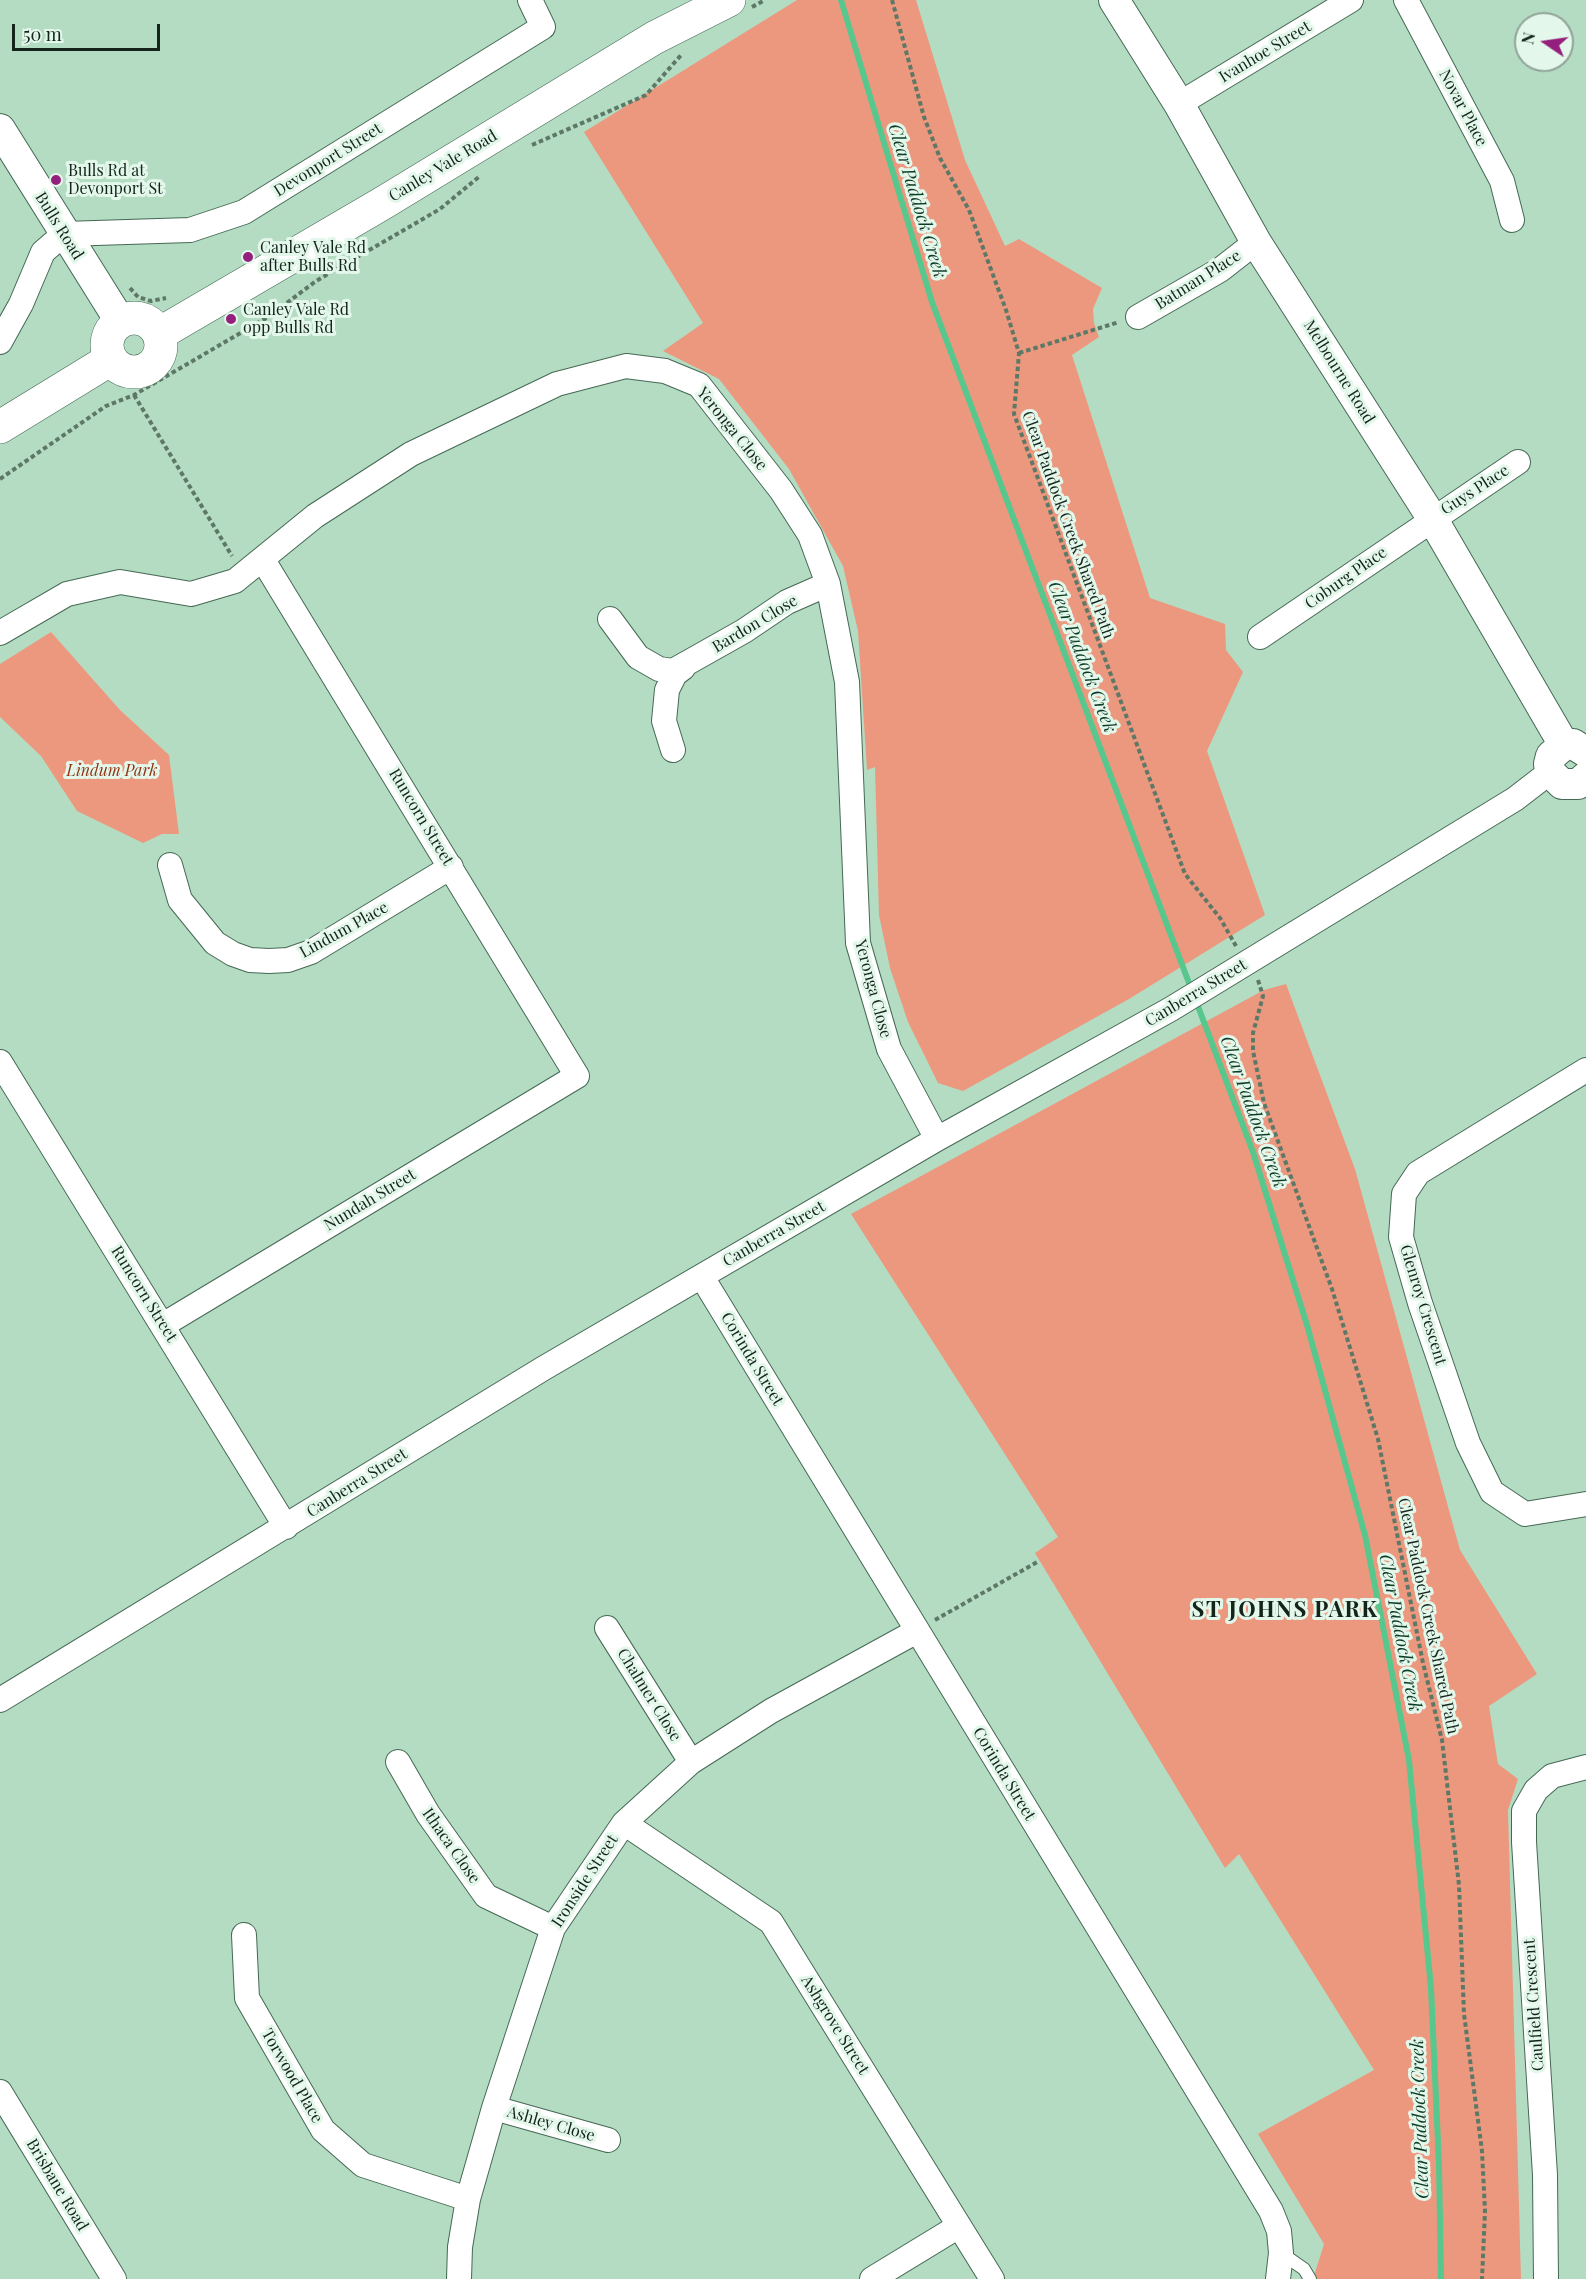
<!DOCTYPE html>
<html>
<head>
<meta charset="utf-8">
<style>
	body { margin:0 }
	#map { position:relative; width:1586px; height:2279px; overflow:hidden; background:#b4dcc3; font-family:"Playfair Display",serif }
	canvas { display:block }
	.north { position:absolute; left:1514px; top:12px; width:60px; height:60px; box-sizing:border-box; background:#e3f7eb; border:2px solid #90a398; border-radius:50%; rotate:283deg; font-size:16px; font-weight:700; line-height:24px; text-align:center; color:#14241b }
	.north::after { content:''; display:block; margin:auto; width:21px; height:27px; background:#951f7c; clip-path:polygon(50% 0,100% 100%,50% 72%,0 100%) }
	.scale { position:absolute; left:12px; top:24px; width:148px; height:27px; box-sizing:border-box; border:3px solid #14241b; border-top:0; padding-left:8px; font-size:18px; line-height:21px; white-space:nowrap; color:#14241b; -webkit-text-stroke:4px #e3f7eb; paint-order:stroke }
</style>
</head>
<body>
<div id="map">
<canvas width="1586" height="2279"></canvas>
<div class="north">N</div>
<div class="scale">50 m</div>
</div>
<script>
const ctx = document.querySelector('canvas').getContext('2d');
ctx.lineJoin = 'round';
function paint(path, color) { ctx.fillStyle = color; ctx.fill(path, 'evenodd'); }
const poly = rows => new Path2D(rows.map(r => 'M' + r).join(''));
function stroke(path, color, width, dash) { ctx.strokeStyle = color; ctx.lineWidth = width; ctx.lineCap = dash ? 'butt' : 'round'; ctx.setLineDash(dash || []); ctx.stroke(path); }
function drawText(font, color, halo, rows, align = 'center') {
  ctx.font = font + ' "Playfair Display",serif'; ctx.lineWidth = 6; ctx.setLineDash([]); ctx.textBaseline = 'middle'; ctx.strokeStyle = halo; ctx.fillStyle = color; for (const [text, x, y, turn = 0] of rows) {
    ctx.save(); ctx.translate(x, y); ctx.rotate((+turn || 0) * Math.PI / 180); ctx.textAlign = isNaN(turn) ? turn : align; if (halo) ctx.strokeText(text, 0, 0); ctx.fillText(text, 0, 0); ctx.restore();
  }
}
const green = poly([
	[797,0,916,0,965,160,1005,246,1019,239,1102,288,1093,309,1094,323,1099,337,1072,355,1150,598,1225,624,1226,650,1243,672,1207,751,1265,915,1129,999,963,1091,938,1083,908,1022,890,968,879,915,875,767,867,770,858,631,843,566,789,469,719,379,663,351,703,323,584,132],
	[51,632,120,710,169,755,179,834,162,834,143,843,77,811,41,756,0,717,0,664],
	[1286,984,1355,1169,1460,1550,1537,1674,1489,1706,1498,1764,1518,1779,1508,1810,1521,2279,1313,2279,1324,2244,1258,2134,1374,2070,1239,1854,1225,1868,1035,1553,1058,1537,851,1214,1264,990]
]);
const stream = poly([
	[841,0,932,302,1192,991],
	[1196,1001,1253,1152,1307,1325,1365,1535,1409,1760,1431,1988,1439,2165,1441,2279]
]);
const path = poly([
	[892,0,924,117,940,158,969,210,1006,310,1019,353,1014,414,1185,874,1220,918,1236,946],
	[752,7,765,0],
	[532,145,646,95,682,54],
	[130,288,138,297,151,301,166,298],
	[1019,353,1119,322],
	[134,395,232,556],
	[0,479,106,406,134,395,268,317,316,281,440,209,480,176],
	[1258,980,1263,996,1253,1033,1253,1051,1264,1103,1332,1289,1378,1439,1423,1663,1442,1740,1459,1885,1464,2014,1482,2151,1485,2211,1482,2279],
	[935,1620,1039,1561]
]);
const service = poly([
	[1281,2253,1304,2269,1310,2279]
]);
const minor = poly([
	[1406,0,1502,181,1512,220],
	[1179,104,1351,0],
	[1138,317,1220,270,1256,242],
	[0,342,21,304,43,252,64,234,190,230,244,212,543,27,530,0],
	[610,619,638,657,659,669,673,671,744,631,787,602,828,584],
	[0,633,67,594,120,582,191,594,235,581,315,516,411,454,557,384,626,366,665,371,699,385,781,490,810,535,828,584,847,682,858,943,889,1049,937,1139],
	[1260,637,1518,462],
	[673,750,664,721,667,690,675,674,683,668],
	[170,865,180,900,215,943,233,954,250,960,269,961,288,960,311,952,451,867],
	[0,1062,286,1527],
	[1586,1070,1418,1173,1404,1194,1401,1237,1420,1303,1468,1443,1492,1492,1525,1514,1586,1504],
	[702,1277,1271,2211,1279,2231,1281,2253,1278,2279],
	[163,1325,577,1076,263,560],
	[607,1628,691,1762],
	[0,1700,544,1368,937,1139,1171,1009,1515,799,1550,772],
	[398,1762,428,1814,486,1896,553,1928],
	[624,1823,771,1922,992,2279],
	[244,1935,247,1998,323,2130,363,2165,468,2199],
	[0,2092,114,2279],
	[494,2108,608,2140],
	[459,2279,460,2247,468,2199,494,2108,553,1928,624,1823,691,1762,771,1711,917,1631],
	[872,2279,959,2226],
	[1546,2279,1545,2175,1524,1842,1524,1811,1536,1790,1552,1776,1586,1767]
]);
const tertiary = poly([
	[1114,0,1179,104,1256,242,1432,518,1564,745],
	[0,129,120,321],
	[1586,752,1573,744,1564,745,1551,756,1549,764,1550,772,1562,784,1578,784,1586,777]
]);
const secondary = poly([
	'107 345a27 27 0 1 1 54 0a27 27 0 1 1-54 0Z',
	[159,334,383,203,654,38,729,0],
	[0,427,111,359]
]);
const markers = [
	[56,180,6,"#951f7c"],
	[248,257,6,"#951f7c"],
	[231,319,6,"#951f7c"]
];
const streetNames = [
	["Ivanhoe Street",1265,52,-31],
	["Novar Place",1463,108,62],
	["Devonport Street",328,160,-32],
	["Canley Vale Road",443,166,-31],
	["Bulls Road",59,226,58],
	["Batman Place",1198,280,-32],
	["Melbourne Road",1339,372,58],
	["Yeronga Close",732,429,51],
	["Guys Place",1475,490,-33],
	["Clear Paddock Creek Shared Path",1068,525,70],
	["Coburg Place",1346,578,-35],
	["Bardon Close",755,624,-31],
	["Runcorn Street",421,817,59],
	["Lindum Place",344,930,-29],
	["Yeronga Close",873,989,75],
	["Canberra Street",1196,993,-31],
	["Nundah Street",370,1200,-31],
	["Canberra Street",774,1234,-30],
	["Runcorn Street",144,1294,58],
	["Glenroy Crescent",1423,1305,73],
	["Corinda Street",752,1359,59],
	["Canberra Street",357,1483,-32],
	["Clear Paddock Creek Shared Path",1428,1616,78],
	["Chalmer Close",649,1695,58],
	["Corinda Street",1004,1774,59],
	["Ithaca Close",451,1846,55],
	["Ironside Street",585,1881,-57],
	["Caulfield Crescent",1534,2005,-94],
	["Ashgrove Street",835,2025,58],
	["Torwood Place",292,2076,60],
	["Ashley Close",551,2124,16],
	["Brisbane Road",57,2185,59]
];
const poiNames = [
	["Bulls Rd at",68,171],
	["Devonport St",68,189],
	["Canley Vale Rd",260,248],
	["after Bulls Rd",260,266],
	["Canley Vale Rd",243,310],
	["opp Bulls Rd",243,328]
];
const parkNames = [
	["Lindum Park",112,771]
];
const waterNames = [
	["Clear Paddock Creek",917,201,73],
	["Clear Paddock Creek",1082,657,69],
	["Clear Paddock Creek",1253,1112,70],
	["Clear Paddock Creek",1400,1633,79],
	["Clear Paddock Creek",1420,2119,-92]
];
const districtNames = [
	["ST JOHNS PARK",1285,1610]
];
paint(green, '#ec987e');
stroke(stream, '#58c78d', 6);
stroke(service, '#456954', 14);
stroke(minor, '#456954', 26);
stroke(tertiary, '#456954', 32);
stroke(secondary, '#456954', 34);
stroke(path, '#5d7867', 4, [4.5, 3]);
stroke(service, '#fff', 12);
stroke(minor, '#fff', 24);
stroke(tertiary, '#fff', 30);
stroke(secondary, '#fff', 33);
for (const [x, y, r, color] of markers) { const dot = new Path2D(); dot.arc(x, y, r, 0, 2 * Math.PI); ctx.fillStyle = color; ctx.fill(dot); stroke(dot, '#e3f7eb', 2); }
drawText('16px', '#14241b', '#e3f7eb', streetNames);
drawText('16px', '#14241b', '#e3f7eb', poiNames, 'left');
drawText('italic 16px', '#8e3415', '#e3f7eb', parkNames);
drawText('italic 18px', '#0d3c26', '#e3f7eb', waterNames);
ctx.letterSpacing = '1.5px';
drawText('bold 22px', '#14241b', '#e3f7eb', districtNames);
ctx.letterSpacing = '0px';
</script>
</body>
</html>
